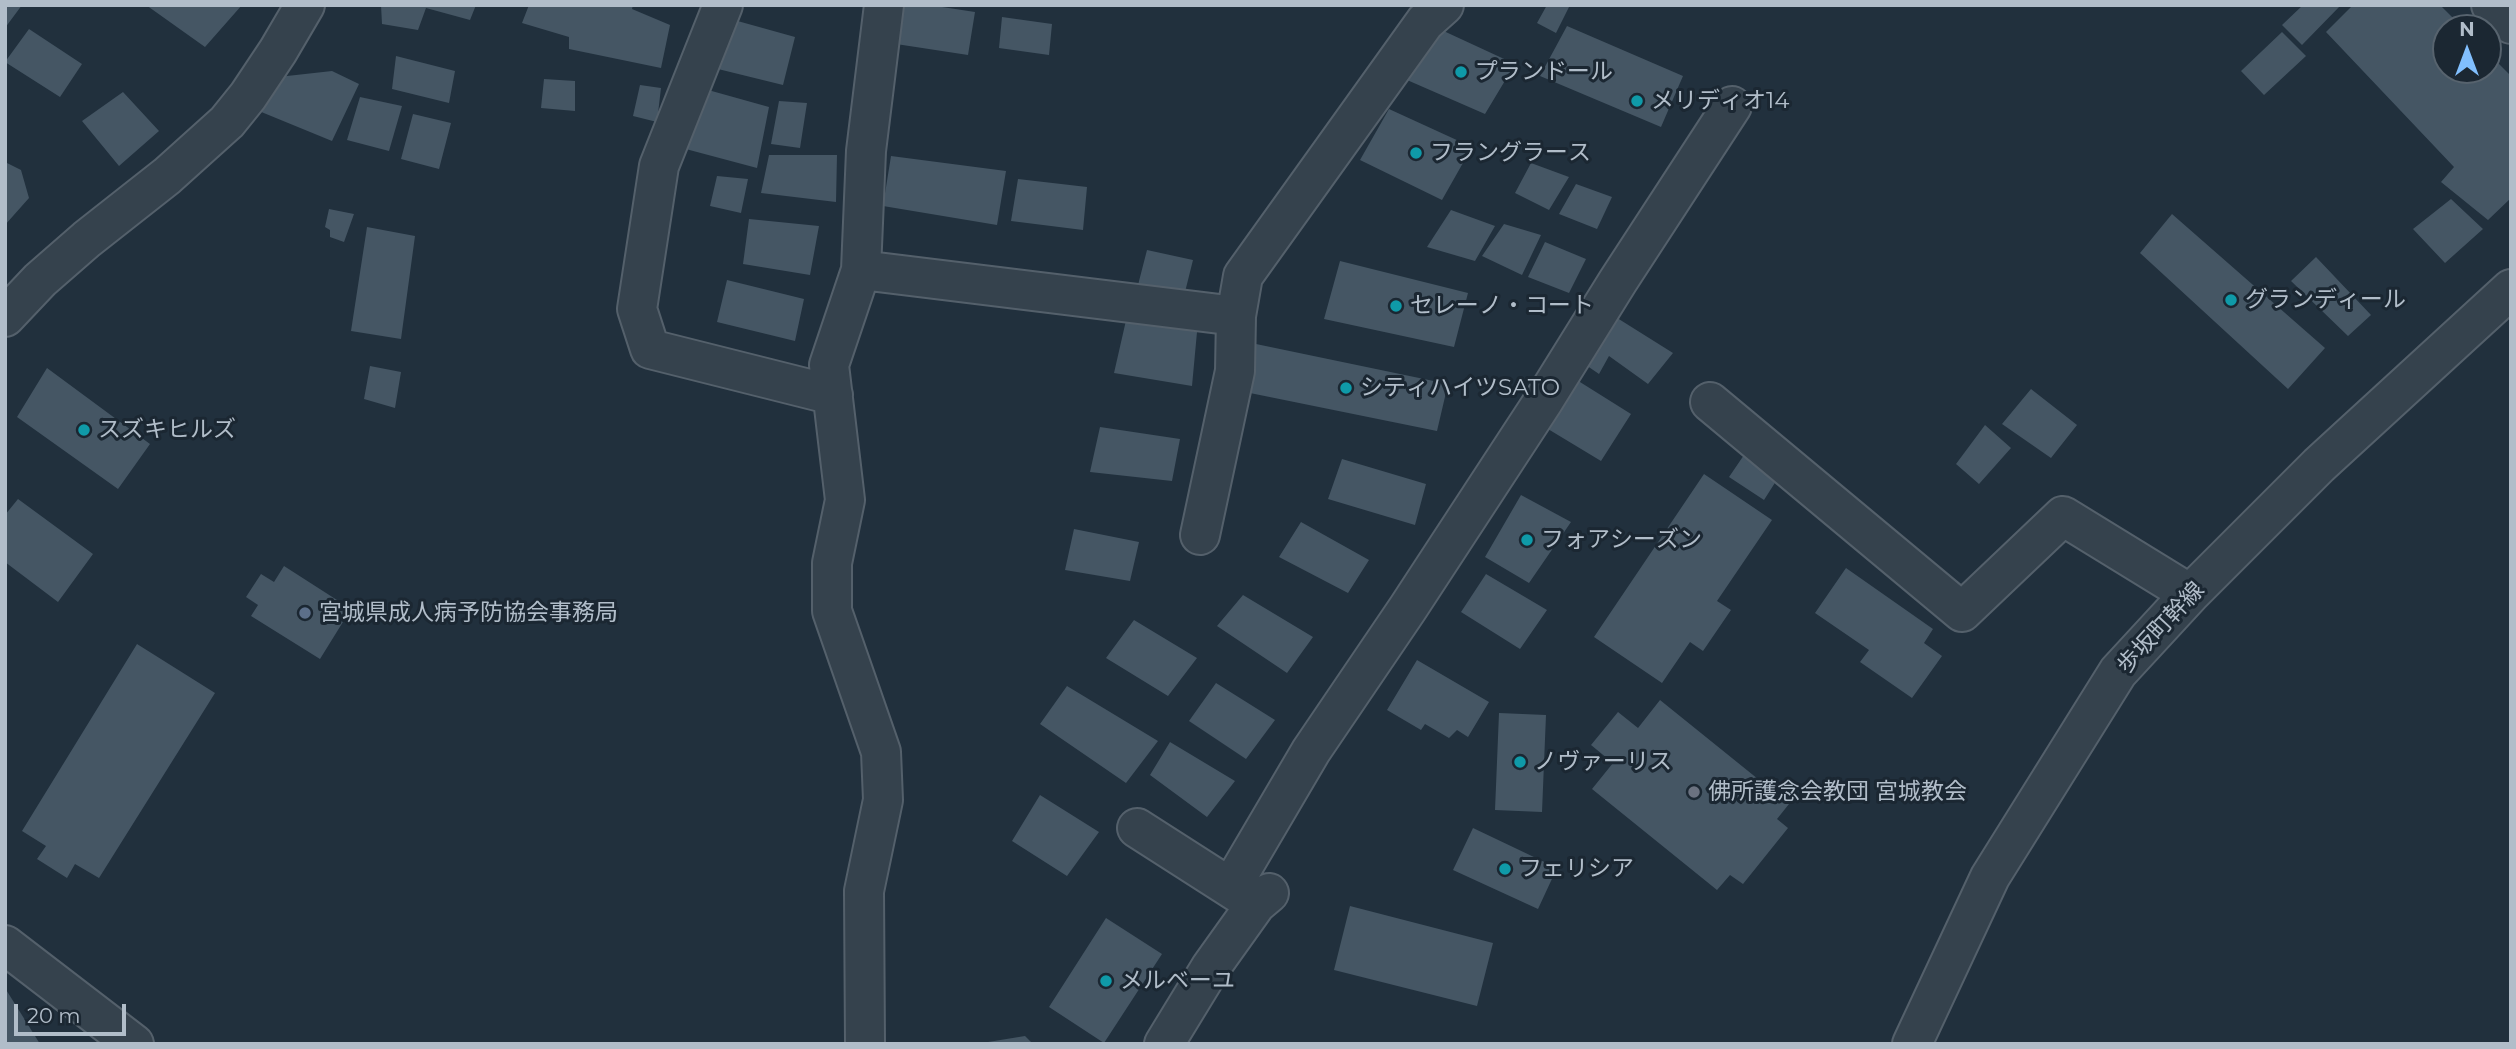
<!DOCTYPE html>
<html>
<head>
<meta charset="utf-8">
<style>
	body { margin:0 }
	#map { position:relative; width:2516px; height:1049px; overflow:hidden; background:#21303d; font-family:Montserrat,sans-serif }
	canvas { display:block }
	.frame { position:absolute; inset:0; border:7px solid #b1bdc9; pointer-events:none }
	.north { position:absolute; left:2432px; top:14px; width:70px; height:70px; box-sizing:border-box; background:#1b2732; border:2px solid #57636e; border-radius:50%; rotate:0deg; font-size:19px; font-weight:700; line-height:28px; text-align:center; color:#b1bdc9 }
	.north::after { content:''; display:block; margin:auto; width:24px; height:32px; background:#81bffe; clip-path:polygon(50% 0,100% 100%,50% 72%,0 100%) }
	.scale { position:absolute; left:14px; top:1004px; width:112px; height:32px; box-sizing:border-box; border:4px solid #b1bdc9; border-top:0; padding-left:9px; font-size:21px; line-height:24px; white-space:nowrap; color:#b1bdc9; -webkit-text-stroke:5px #1b2732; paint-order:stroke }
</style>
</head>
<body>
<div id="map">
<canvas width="2516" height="1049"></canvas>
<div class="frame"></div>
<div class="north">N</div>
<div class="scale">20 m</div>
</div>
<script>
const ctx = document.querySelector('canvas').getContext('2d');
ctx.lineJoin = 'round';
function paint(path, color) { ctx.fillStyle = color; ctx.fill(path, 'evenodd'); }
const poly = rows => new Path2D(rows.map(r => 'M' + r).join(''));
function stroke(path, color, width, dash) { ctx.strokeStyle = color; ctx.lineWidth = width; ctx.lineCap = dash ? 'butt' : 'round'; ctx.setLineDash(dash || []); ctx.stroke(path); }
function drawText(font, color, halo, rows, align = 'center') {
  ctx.font = font + ' Montserrat,"Noto Sans JP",sans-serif'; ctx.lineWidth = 6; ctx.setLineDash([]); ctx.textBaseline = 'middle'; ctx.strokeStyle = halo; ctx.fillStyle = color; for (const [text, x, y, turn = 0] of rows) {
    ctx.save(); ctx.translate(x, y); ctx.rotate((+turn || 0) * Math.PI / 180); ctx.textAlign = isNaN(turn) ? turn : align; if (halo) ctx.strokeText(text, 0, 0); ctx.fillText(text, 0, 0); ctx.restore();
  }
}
const building = poly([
	[5,5,22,5,5,28],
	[146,5,242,5,205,47],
	[381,5,476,5,470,20,426,8,418,30,382,24],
	[529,5,633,5,632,9,670,25,661,68,569,49,569,37,522,23],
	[890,5,929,5,975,12,968,55,883,42],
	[1547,5,1570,5,1556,33,1537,23],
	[2303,5,2341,5,2302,45,2282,25],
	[2353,5,2440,5,2463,28,2446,28,2446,70,2488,70,2488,53,2511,76,2511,198,2488,220,2441,182,2454,167,2326,32],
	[1002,17,1052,24,1049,55,999,48],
	[734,20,795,37,783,85,718,69],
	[1567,26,1683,76,1661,127,1540,76],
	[1435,27,1515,64,1485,114,1407,80],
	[29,29,82,64,60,97,5,62],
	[2282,32,2306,56,2264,95,2241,71],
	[396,56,455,71,449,103,392,89],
	[332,71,359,84,332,141,254,109,269,78],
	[544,79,575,81,575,111,541,108],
	[640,85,661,88,657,122,633,116],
	[701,88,769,107,757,168,682,148],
	[123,92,159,131,119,166,82,121],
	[360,97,402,106,389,151,347,140],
	[779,101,807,103,800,148,771,144],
	[1389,109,1472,147,1442,200,1360,160],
	[413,114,451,123,439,169,401,159],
	[769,155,837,155,836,202,761,193],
	[891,156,1006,171,997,225,883,206],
	[5,162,21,170,29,198,5,225],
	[1531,163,1569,177,1549,210,1515,193],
	[717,176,748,179,741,213,710,206],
	[1018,179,1087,187,1083,230,1011,221],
	[1576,184,1612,197,1597,229,1559,214],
	[2451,199,2483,229,2445,263,2413,229],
	[329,209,354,214,344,242,330,237,330,230,325,227],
	[1451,210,1495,226,1475,261,1427,247],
	[2172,214,2325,348,2288,389,2140,253],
	[749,219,819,226,810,275,743,264],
	[1504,224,1541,235,1522,275,1482,256],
	[367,227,415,236,401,339,351,331],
	[1545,242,1586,259,1569,293,1528,277],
	[1147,250,1193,260,1185,292,1138,285],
	[2316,257,2371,315,2348,336,2291,281],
	[1340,261,1468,293,1454,347,1324,319],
	[727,280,804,299,795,341,717,322],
	[1606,311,1673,353,1648,384,1609,356,1599,374,1577,359],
	[1127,316,1197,332,1192,386,1114,373],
	[1256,344,1448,384,1437,431,1245,392],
	[370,366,401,372,395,408,364,399],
	[47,368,150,444,118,489,17,417],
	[1572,377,1631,414,1601,461,1543,426],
	[2031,389,2077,425,2051,458,2002,424],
	[1985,425,2011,448,1979,484,1956,464],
	[1100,427,1180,439,1172,481,1090,472],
	[1744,455,1778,478,1764,500,1729,477],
	[1342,459,1426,484,1415,525,1328,499],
	[1704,474,1772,520,1717,601,1731,610,1703,651,1690,642,1662,683,1594,637],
	[1521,495,1571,522,1529,583,1485,557],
	[18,499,93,554,58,602,5,562,5,515],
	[1301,522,1369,560,1348,593,1279,557],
	[1074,529,1139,542,1130,581,1065,570],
	[284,566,351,609,320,659,251,616,258,605,246,597,261,574,274,582],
	[1846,568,1933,629,1924,643,1942,656,1912,698,1860,662,1869,650,1815,613],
	[1486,574,1547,610,1520,649,1461,612],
	[1243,595,1313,637,1287,673,1217,626],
	[1134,620,1197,658,1168,696,1106,658],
	[137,644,215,693,99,878,75,864,67,878,37,859,46,846,22,831],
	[1417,660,1489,702,1468,737,1457,730,1449,738,1425,724,1421,730,1387,710],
	[1216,683,1275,720,1246,759,1189,721],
	[1067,686,1158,741,1126,783,1040,724],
	[1660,700,1789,804,1777,819,1788,828,1743,884,1730,875,1717,890,1592,789,1613,763,1591,745,1618,712,1638,728],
	[1499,713,1546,715,1542,812,1495,810],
	[1170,742,1235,781,1207,817,1150,775],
	[1040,795,1099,832,1067,876,1012,841],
	[1473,828,1557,868,1538,909,1453,870],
	[1350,906,1493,943,1477,1006,1334,970],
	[1106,918,1162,954,1104,1043,1049,1007],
	[5,988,40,1044,5,1044],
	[1025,1036,1033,1044,988,1044,988,1042]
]);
const minor = poly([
	[723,5,659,166,637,309,650,349,833,395],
	[2491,5,2511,24],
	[861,270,866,151,884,5],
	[1236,316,1243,276,1425,22,1444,5],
	[5,317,40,280,87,239,167,176,227,122,248,96,278,51,305,5],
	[1710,402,1962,612,2063,516,2190,594],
	[1137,828,1251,901],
	[1231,887,1311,751,1408,608,1544,400,1618,281,1732,106],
	[5,945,134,1044],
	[865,1044,864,891,883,800,881,752,832,611,832,563,845,500,829,365,861,270,1236,316,1235,371,1200,535],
	[1164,1044,1211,967,1256,904,1269,893],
	[1912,1044,1990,877,2118,672,2190,594,2319,465,2511,289]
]);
const markers = [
	[1461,72,7,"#0f9aa8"],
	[1637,101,7,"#0f9aa8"],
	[1416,153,7,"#0f9aa8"],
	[2231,300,7,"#0f9aa8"],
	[1396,306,7,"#0f9aa8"],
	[1346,388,7,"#0f9aa8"],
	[84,430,7,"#0f9aa8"],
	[1527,540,7,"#0f9aa8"],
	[305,613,7,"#5c6f8a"],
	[1520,762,7,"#0f9aa8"],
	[1694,792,7,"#6b7280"],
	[1505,869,7,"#0f9aa8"],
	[1106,981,7,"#0f9aa8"]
];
const poiNames = [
	["プランドール",1475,72],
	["メリディオ14",1651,101],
	["フラングラース",1430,153],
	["グランディール",2245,300],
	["セレーノ・コート",1410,306],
	["シティハイツSATO",1360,388],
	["スズキヒルズ",98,430],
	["フォアシーズン",1541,540],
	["宮城県成人病予防協会事務局",319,613],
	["ノヴァーリス",1534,762],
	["佛所護念会教団 宮城教会",1708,792],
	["フェリシア",1519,869],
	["メルベーユ",1120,981]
];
const streetNames = [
	["歩坂町幹線",2161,628,-47]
];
paint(building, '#455664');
stroke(minor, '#54606b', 42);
stroke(minor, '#35424d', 38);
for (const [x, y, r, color] of markers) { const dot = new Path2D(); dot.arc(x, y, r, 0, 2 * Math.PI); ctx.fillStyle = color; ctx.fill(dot); stroke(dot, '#1b2732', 2.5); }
drawText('23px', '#b1bdc9', '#1b2732', poiNames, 'left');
drawText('23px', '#b1bdc9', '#1b2732', streetNames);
</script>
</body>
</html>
